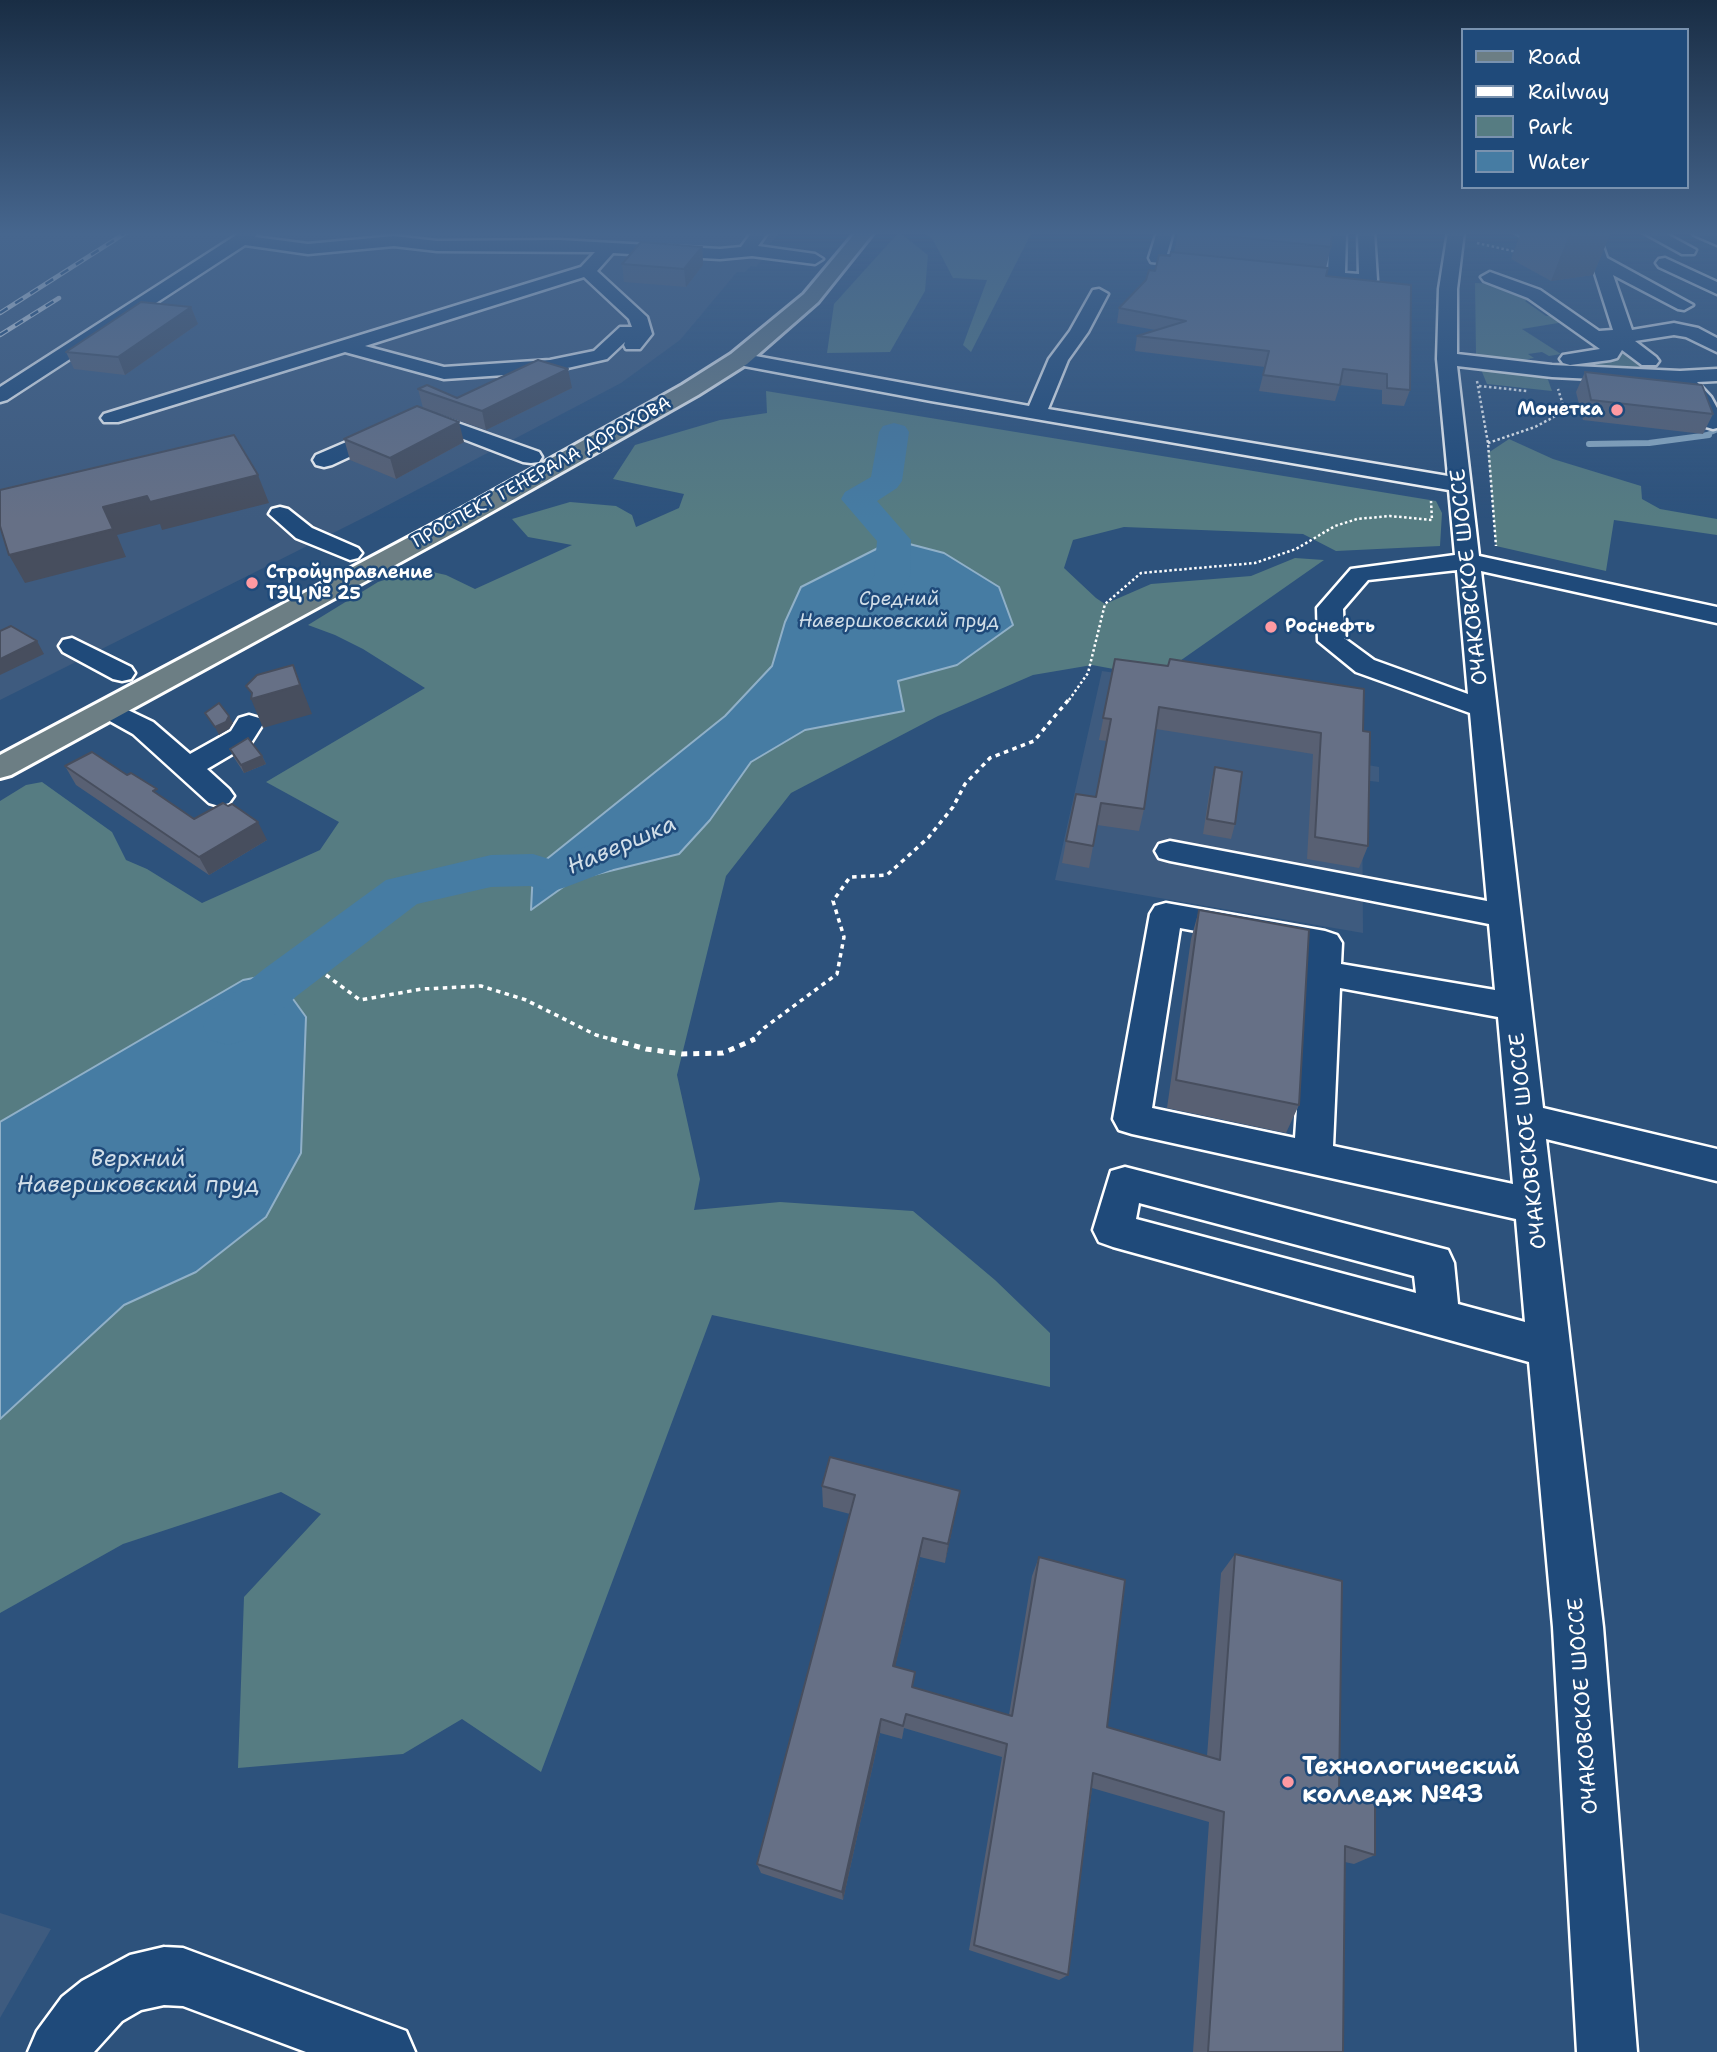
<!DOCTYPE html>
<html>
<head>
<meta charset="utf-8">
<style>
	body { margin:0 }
	#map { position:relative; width:1717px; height:2052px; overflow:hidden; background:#2d527c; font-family:"Shantell Sans",sans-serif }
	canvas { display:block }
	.legend { position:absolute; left:1461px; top:28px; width:228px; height:161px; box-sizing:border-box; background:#1f4a7a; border:2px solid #7992af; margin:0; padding:9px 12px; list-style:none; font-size:21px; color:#fff }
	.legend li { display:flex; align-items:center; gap:14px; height:35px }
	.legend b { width:35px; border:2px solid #7992af }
</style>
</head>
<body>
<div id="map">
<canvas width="1717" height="2052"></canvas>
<ul class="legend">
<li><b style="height:9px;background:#6c7e84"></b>Road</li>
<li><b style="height:9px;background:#fff"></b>Railway</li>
<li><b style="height:19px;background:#567c82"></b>Park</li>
<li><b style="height:19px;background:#467ca3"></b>Water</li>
</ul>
</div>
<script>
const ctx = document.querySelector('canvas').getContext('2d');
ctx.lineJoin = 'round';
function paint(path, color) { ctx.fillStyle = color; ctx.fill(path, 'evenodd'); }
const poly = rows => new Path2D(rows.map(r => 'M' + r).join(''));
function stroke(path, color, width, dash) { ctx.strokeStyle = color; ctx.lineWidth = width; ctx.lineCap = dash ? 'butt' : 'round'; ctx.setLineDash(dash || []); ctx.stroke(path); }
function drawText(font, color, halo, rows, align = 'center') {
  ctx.font = font + ' "Shantell Sans",sans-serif'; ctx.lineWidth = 5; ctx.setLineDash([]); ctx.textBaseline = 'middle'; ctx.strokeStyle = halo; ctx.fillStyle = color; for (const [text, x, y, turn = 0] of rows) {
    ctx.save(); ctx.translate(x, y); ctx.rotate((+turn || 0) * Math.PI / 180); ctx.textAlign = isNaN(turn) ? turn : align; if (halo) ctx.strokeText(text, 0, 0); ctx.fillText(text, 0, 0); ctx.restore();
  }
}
const built = poly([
	[0,232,781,232,762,253,764,258,756,267,751,266,745,272,737,272,680,340,621,383,371,514,0,700],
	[1102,671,1362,708,1362,764,1379,767,1379,782,1362,780,1363,933,1055,880],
	[0,1913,51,1929,0,2018]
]);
const green = poly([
	[899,232,928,255,925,291,890,352,827,353,834,304],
	[923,232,1032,232,971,352,963,345,987,280,953,278,933,240],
	[1475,283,1502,284,1533,299,1525,301,1546,316,1554,315,1564,322,1522,329,1561,354,1549,356,1542,352,1528,354,1534,358,1517,361,1482,357,1476,354],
	[1617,347,1655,371,1568,364],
	[1480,367,1546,374,1552,391,1487,384],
	[766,391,1436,501,1442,513,1440,546,1336,551,1303,534,1124,527,1073,540,1064,568,1096,598,1105,604,1151,584,1251,576,1295,558,1324,560,1157,677,1092,665,1033,675,938,716,791,793,726,876,677,1075,700,1179,694,1210,780,1202,913,1211,995,1280,1050,1333,1050,1387,712,1315,541,1772,462,1719,403,1754,238,1768,244,1597,321,1514,281,1492,123,1544,0,1613,0,1419,124,1305,196,1272,306,1017,275,974,243,980,0,1122,0,801,26,785,42,782,112,832,126,860,147,869,202,903,320,850,339,822,266,782,425,688,363,649,335,635,308,625,378,582,419,569,446,575,475,589,572,545,528,537,512,519,570,502,616,506,632,515,636,527,679,508,684,494,613,479,635,445,720,420,767,413],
	[894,540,957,665,897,681,903,711,805,730,751,762,710,820,679,854,573,880,646,781,725,716,772,666,785,622,801,587],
	[1509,439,1553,459,1641,486,1642,499,1660,509,1717,519,1717,535,1614,520,1606,571,1496,546,1488,453]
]);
const water = poly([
	[894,540,944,553,999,587,1013,625,957,665,898,681,904,711,805,730,751,762,710,820,679,854,573,880,531,910,533,870,725,716,772,666,785,622,801,587,894,540],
	[275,974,306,1017,301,1153,266,1217,196,1272,124,1305,0,1419,0,1122,243,980,275,974]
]);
const streamFar1 = poly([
	[1703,436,1715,431]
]);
const stream = poly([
	[1589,444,1649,443,1709,435]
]);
const river = poly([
	[894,423,905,426,909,432,902,481,897,488,877,501,911,540,910,576,887,612,874,615,861,612,856,604,874,576,877,541,841,499,845,492,871,477,879,432,883,426,894,423],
	[597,843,613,847,620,858,613,869,566,887,550,892,530,886,491,887,417,904,298,995,246,1040,228,1045,210,1040,203,1026,210,1012,264,969,386,880,491,855,533,854,549,859,597,843]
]);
const pathFar2 = poly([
	[1477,243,1517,252],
	[1477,381,1488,443,1496,546],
	[1479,386,1527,391],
	[1488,443,1535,427,1565,411,1558,389],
	[1069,700,1088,673,1105,604,1141,573,1255,563,1296,549,1335,526,1357,519,1390,516,1432,520,1431,501]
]);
const pathFar1 = poly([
	[326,975,360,1000,422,989,481,986,526,1000,596,1035,618,1041],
	[751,1041,764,1028,837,974,844,937,833,901,850,877,887,875,928,838,953,807,965,784,990,758,1034,741,1070,698]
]);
const path = poly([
	[611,1039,646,1049,682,1054,723,1053,755,1039]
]);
const minor = poly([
	[241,232,258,232,255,237,308,244,394,236,437,241,559,240,720,249,741,247,752,232,768,232,758,246,815,254,823,259,815,264,752,256,720,259,613,253,597,271,647,317,652,334,640,349,626,349,624,345,625,342,607,359,550,372,444,379,345,352,118,422,104,422,101,418,104,414,581,267,595,252,437,251,394,246,308,254,245,245,7,400,0,402,0,387,241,232],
	[584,277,629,319,632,327,620,327,594,351,550,360,444,367,365,346,584,277],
	[1157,232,1173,232,1167,254,1207,258,1216,263,1207,268,1151,262,1149,258,1157,232],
	[1330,232,1346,232,1345,273,1359,274,1358,232,1374,232,1377,280,1374,284,1274,275,1271,271,1280,266,1328,271,1330,232],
	[1448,232,1464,232,1457,289,1457,354,1552,365,1680,371,1717,369,1717,381,1697,382,1711,397,1717,408,1717,428,1713,429,1706,427,1695,403,1676,383,1552,377,1457,366,1479,556,1717,607,1717,623,1481,571,1543,1108,1717,1149,1717,1181,1546,1139,1603,1627,1637,2052,1577,2052,1553,1627,1529,1362,1113,1247,1099,1242,1093,1230,1111,1171,1125,1167,1448,1250,1454,1263,1458,1304,1525,1322,1516,1219,1132,1134,1119,1130,1113,1119,1150,914,1155,906,1166,903,1325,931,1337,935,1342,943,1341,964,1495,990,1489,924,1170,861,1159,858,1155,851,1159,844,1170,841,1487,901,1470,713,1356,672,1318,641,1317,608,1351,569,1455,555,1449,490,931,401,739,365,729,359,739,353,1029,406,1049,359,1070,331,1093,290,1099,289,1108,294,1088,332,1068,360,1048,409,1448,476,1437,359,1439,289,1448,232],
	[1457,570,1468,694,1374,660,1344,638,1343,609,1368,580,1457,570],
	[1180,928,1308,952,1295,1138,1152,1108,1180,928],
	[1340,988,1498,1017,1513,1184,1333,1146,1340,988],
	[1139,1203,1414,1276,1416,1293,1136,1219,1139,1203],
	[1514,232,1534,232,1573,252,1589,254,1582,232,1598,232,1607,258,1693,305,1684,310,1678,309,1613,275,1632,330,1674,323,1698,328,1717,338,1717,352,1686,337,1674,335,1635,341,1656,357,1659,361,1656,365,1642,365,1622,350,1617,358,1610,360,1570,365,1563,363,1560,359,1563,355,1600,349,1528,298,1484,281,1481,277,1490,272,1540,290,1599,331,1613,330,1592,264,1563,260,1514,232],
	[1642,232,1663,232,1696,250,1694,254,1682,254,1642,232],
	[1692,232,1717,234,1717,245,1694,235,1692,232],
	[1665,258,1717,282,1717,294,1659,267,1656,263,1659,259,1665,258],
	[421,410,539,452,542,457,539,462,531,463,523,462,422,423,332,465,324,467,316,465,313,460,316,455,421,410],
	[280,507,288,509,312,528,358,548,362,553,358,558,350,560,296,538,269,514,272,509,280,507],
	[72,638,131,667,135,673,131,679,122,681,113,679,63,652,59,646,63,640,72,638],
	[109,701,153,722,190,754,231,731,239,718,249,715,259,718,263,724,251,743,207,769,229,789,234,796,229,803,219,806,209,803,133,734,99,715,95,709,99,703,109,701],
	[164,1947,183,1948,406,2031,415,2052,306,2052,183,2006,164,2005,141,2010,122,2021,94,2052,28,2052,37,2031,62,1997,82,1981,130,1955,164,1947]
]);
const major = poly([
	[856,232,874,232,818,302,747,364,698,395,463,528,11,775,0,778,0,755,445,518,682,385,731,354,804,294,856,232]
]);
const rail = poly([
	[0,313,127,232],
	[0,335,59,298]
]);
const wall = poly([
	[548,232,612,232,607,237],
	[1178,232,1332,232,1331,247,1326,268,1174,252],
	[1521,232,1611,232,1593,275,1551,281,1511,259],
	[702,247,703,265,686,287,624,282,622,264],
	[1155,271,1326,276,1410,390,1404,406,1382,404,1382,390,1340,385,1335,401,1259,391,1265,367,1135,351,1137,336,1155,330,1117,323,1119,308],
	[191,307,198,324,125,375,74,369,66,352],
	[1585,372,1713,414,1703,434,1583,420,1576,392],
	[572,388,486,430,423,408,418,389,457,398],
	[344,439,464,442,396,479,350,460],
	[1115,659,1363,731,1368,846,1359,868,1307,859,1313,754,1156,729,1144,809,1139,831,1097,825,1089,868,1062,863,1066,841,1096,797,1107,741,1099,740],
	[230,749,262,756,266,764,244,773,233,756],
	[65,766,161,797,194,819,267,840,209,875,76,785],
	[1215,767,1235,824,1231,839,1203,834,1211,782],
	[1199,910,1299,1105,1286,1133,1167,1108,1191,939],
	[822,1486,956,1511,945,1563,920,1557,895,1666,913,1687,1009,1715,1032,1576,1039,1557,1107,1727,1207,1756,1221,1573,1235,1554,1339,1793,1375,1855,1354,1864,1345,1862,1343,2052,1193,2052,1209,1822,1092,1788,1068,1975,1059,1980,969,1950,1002,1757,904,1728,902,1739,880,1733,843,1900,761,1873,757,1864,850,1514,823,1507]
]);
const shadedWall = poly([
	[1570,232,1611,232,1593,275,1551,281],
	[702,247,703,265,686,287,684,269],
	[191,307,198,324,125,375,118,357],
	[568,369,572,388,486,430,482,411],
	[459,422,464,442,396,479,390,458],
	[258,475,269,503,162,530,160,524,117,535,126,557,25,583,9,555,103,507,147,496],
	[37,641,44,654,0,675,0,659],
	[293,665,312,714,263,728,251,699],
	[229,716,233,723,229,729,219,735,215,727],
	[262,756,266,764,244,773,241,765],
	[258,822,267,840,209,875,199,857],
	[960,1491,956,1511,945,1563,948,1544],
	[923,1538,920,1557,892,1681,893,1666],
	[881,1719,880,1733,843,1900,842,1892]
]);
const building = poly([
	[1187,232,1332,232,1331,247,1187,232],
	[641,242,702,247,684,269,622,264,641,242],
	[1171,252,1328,268,1326,276,1411,285,1410,390,1387,388,1387,374,1343,369,1340,385,1263,375,1269,351,1137,336,1186,321,1119,308,1146,280,1149,270,1155,271,1159,255,1170,256,1171,252],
	[141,302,191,307,118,357,66,352,141,302],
	[538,360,568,369,482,411,418,389,427,385,457,398,538,360],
	[1585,372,1702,385,1713,414,1591,400,1585,372],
	[417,406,459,422,390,458,344,439,417,406],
	[234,435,258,475,150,502,147,496,103,507,113,529,9,555,0,526,0,490,234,435],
	[11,626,37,641,0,659,0,631,11,626],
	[1115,659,1168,666,1170,659,1364,689,1363,731,1370,732,1368,846,1315,837,1321,733,1159,707,1144,809,1101,803,1093,846,1066,841,1076,794,1096,797,1111,719,1103,718,1115,659],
	[293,665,300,685,251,699,252,693,246,686,257,675,293,665],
	[219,703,229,716,226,722,215,727,205,713,219,703],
	[248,738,262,756,241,765,230,749,248,738],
	[92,752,127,775,131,773,157,789,153,791,194,819,223,803,228,806,232,804,258,822,199,857,65,766,92,752],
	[1215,767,1242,772,1235,824,1207,819,1215,767],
	[1199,910,1309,930,1299,1105,1176,1080,1199,910],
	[830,1457,960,1491,948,1544,923,1538,893,1666,915,1672,912,1687,1012,1716,1039,1557,1125,1580,1107,1727,1220,1760,1235,1554,1342,1581,1339,1793,1375,1803,1375,1855,1345,1846,1343,2052,1208,2052,1224,1812,1093,1773,1068,1975,974,1945,1007,1744,906,1714,903,1726,881,1719,842,1892,757,1864,855,1495,822,1486,830,1457]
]);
const markers = [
	[1617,410,7,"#ff9aa2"],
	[252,583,7,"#ff9aa2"],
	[1271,627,7,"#ff9aa2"],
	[1288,1782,7,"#ff9aa2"]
];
const farPoinames = [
	["Монетка",1603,410,"right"],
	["Стройуправление",266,573],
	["ТЭЦ № 25",266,594],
	["Роснефть",1285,627]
];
const farStreetnames = [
	["ПРОСПЕКТ ГЕНЕРАЛА ДОРОХОВА",542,473,-29]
];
const farWaternames = [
	["Средний",899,600],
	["Навершковский пруд",899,622]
];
const streetNames = [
	["ОЧАКОВСКОЕ ШОССЕ",1470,577,-96],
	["ОЧАКОВСКОЕ ШОССЕ",1529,1141,-96],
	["ОЧАКОВСКОЕ ШОССЕ",1584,1706,-94]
];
const waterNames = [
	["Навершка",622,846,-23],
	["Верхний",138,1160],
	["Навершковский пруд",138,1186]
];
const nearPoinames = [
	["Технологический",1302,1768],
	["колледж №43",1302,1796]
];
paint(built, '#3e5b7f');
paint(green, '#567c82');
paint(water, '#467ca3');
stroke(water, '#90b0c8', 2);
stroke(streamFar1, '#90b0c8', 4.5);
stroke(stream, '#90b0c8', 6);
paint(river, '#467ca3');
stroke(minor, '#fff', 5);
stroke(major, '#fff', 6);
stroke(pathFar2, '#fff', 2.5, [2.5, 2.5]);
stroke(pathFar1, '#fff', 3.5, [4.5, 4.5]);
stroke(path, '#fff', 5, [6, 6]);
paint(minor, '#1f4a7a');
paint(major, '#6c7e84');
stroke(rail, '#fff', 4.5);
stroke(rail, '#1f4a7a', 2.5, [9]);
paint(wall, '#586073');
paint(shadedWall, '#474e5e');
paint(building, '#667086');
stroke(building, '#474e5e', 2);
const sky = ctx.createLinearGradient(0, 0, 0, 519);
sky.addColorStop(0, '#192d44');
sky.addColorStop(0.45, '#46668e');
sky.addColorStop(1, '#46668e00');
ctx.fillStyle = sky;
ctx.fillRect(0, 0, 1717, 519);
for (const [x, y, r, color] of markers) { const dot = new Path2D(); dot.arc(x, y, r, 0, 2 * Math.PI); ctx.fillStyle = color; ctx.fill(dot); stroke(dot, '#1f4a7a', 2.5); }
drawText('bold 18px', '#fff', '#1f4a7a', farPoinames, 'left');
drawText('18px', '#fff', '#1f4a7a', farStreetnames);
drawText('italic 19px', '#d1dee8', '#1f4a7a', farWaternames);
drawText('21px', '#fff', '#1f4a7a', streetNames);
drawText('italic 23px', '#d1dee8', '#1f4a7a', waterNames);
drawText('bold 24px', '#fff', '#1f4a7a', nearPoinames, 'left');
</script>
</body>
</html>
